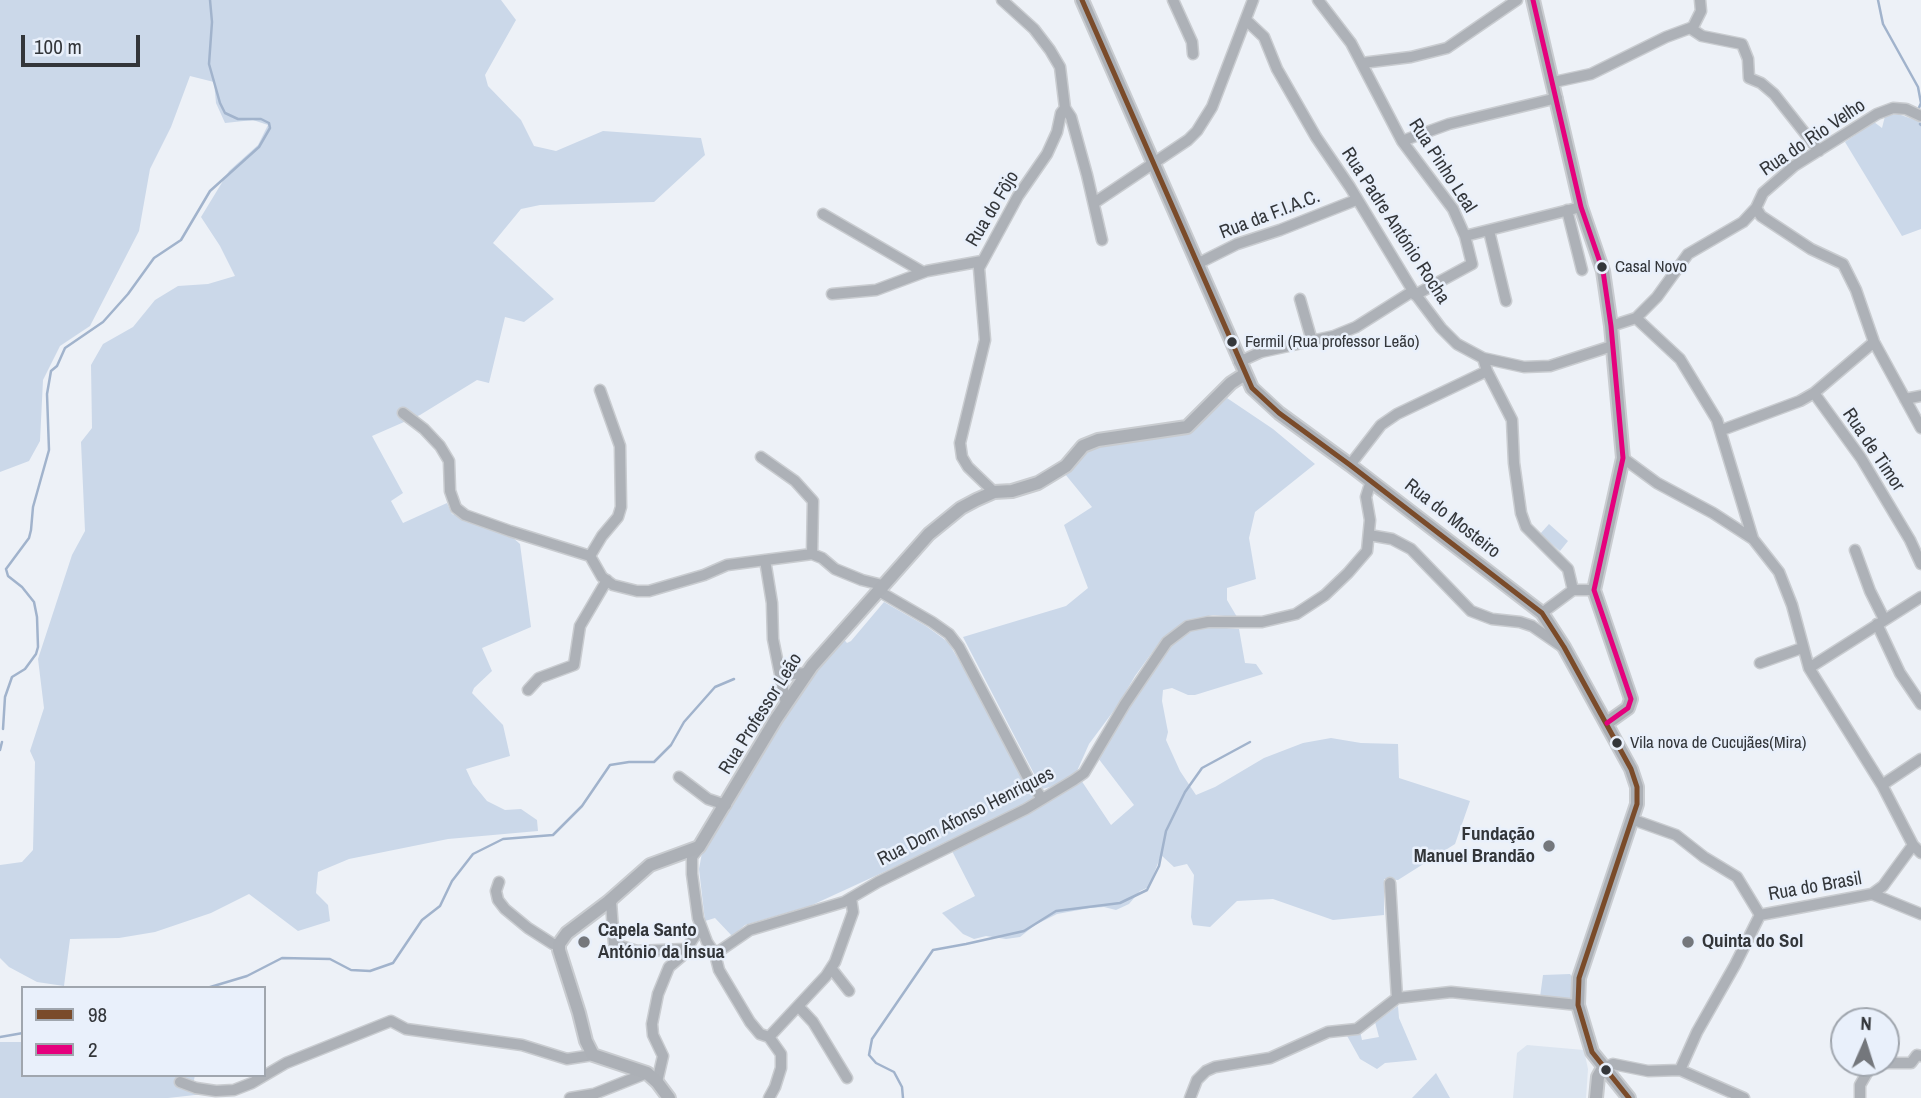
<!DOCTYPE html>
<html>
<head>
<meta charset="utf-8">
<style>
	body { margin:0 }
	#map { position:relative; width:1921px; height:1098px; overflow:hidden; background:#edf1f7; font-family:"Archivo Narrow",sans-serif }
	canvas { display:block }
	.legend { position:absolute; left:21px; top:986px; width:245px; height:91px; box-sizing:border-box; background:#e9f0fb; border:2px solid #a0a6ae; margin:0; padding:9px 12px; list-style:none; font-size:21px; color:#33363a }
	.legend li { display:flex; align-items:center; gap:14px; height:35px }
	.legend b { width:35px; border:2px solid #a0a6ae }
	.north { position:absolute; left:1830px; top:1007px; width:70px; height:70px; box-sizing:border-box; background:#e9f0fb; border:2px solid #a0a6ae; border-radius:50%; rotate:3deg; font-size:19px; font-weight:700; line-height:28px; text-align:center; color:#33363a }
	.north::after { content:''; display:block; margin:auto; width:24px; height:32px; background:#74777c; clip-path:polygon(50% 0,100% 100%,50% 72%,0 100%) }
	.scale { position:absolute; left:21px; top:35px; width:119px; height:32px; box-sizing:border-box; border:4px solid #33363a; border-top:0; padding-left:9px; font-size:21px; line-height:24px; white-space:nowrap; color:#33363a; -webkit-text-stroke:5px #e9f0fb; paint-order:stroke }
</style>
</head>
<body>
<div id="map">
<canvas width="1921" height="1098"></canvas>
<ul class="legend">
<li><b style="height:9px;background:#7a4b2a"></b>98</li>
<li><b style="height:9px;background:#e5007d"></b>2</li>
</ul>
<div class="north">N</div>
<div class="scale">100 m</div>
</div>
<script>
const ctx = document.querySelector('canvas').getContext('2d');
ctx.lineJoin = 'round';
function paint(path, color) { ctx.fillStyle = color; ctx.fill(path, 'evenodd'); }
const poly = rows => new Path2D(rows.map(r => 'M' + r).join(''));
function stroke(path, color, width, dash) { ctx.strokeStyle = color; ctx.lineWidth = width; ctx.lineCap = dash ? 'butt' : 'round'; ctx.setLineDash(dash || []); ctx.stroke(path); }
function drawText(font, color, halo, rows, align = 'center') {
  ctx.font = font + ' "Archivo Narrow",sans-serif'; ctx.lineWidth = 5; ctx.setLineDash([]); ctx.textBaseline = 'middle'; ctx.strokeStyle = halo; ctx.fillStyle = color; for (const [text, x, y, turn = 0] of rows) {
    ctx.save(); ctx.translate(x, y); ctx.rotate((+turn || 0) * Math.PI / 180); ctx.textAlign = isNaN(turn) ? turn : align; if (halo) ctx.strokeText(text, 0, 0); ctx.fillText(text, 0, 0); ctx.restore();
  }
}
const built = poly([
	[1527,1045,1584,1050,1588,1069,1586,1098,1513,1098,1517,1053]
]);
const green = poly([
	[0,0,501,0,516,20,485,75,488,86,521,120,534,146,556,151,603,131,701,138,705,155,654,202,540,205,521,209,493,243,554,299,524,322,505,317,489,383,477,380,420,415,372,436,403,493,391,501,403,523,447,503,452,514,511,536,520,544,531,627,482,648,492,671,474,688,472,693,503,725,510,756,466,769,473,784,487,801,505,810,521,809,537,820,538,831,448,839,349,859,318,872,316,893,328,905,330,921,298,931,249,894,211,913,155,932,119,938,70,939,64,986,37,982,9,967,0,958,0,865,22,862,33,850,35,762,30,751,44,708,38,659,72,555,85,531,81,442,92,428,91,365,103,344,133,327,155,300,178,286,208,284,235,276,220,246,201,217,229,171,258,145,268,125,253,120,225,123,216,103,214,82,190,76,171,127,150,169,139,231,90,326,60,346,43,380,40,441,29,461,0,472],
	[1898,114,1921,122,1921,229,1902,236,1845,142,1874,122,1882,128,1885,116],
	[1227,398,1273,429,1315,464,1255,512,1249,538,1256,579,1227,588,1227,600,1237,617,1213,615,1191,620,1177,628,1159,643,1135,676,1118,705,1089,744,1077,771,1054,786,1042,789,963,637,1066,606,1088,588,1064,525,1092,507,1065,474,1090,447,1192,430],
	[1549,524,1568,541,1560,551,1540,534],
	[884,602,926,626,948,642,988,709,1035,798,971,832,810,906,745,925,732,936,715,918,705,921,699,869,703,847,732,794,840,635,847,643,851,641],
	[1213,627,1239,629,1245,663,1256,664,1263,674,1195,695,1188,695,1172,688,1163,690,1162,701,1168,732,1166,740,1180,771,1196,795,1215,787,1264,758,1303,743,1331,738,1361,743,1398,744,1399,778,1470,801,1455,844,1398,880,1384,879,1384,915,1333,920,1273,899,1237,901,1210,927,1193,925,1191,917,1194,875,1187,864,1174,867,1161,855,1149,887,1140,891,1129,904,1116,910,1104,907,1090,908,1057,914,1035,925,1020,937,1006,939,986,936,974,939,963,934,942,913,975,896,952,851,1081,780,1111,825,1134,805,1098,758,1110,735,1165,652,1187,631],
	[1570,974,1573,978,1572,1002,1540,997,1543,975],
	[1398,1006,1399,1018,1417,1060,1385,1063,1377,1069,1360,1059,1346,1034,1360,1031,1362,1040,1379,1037,1375,1022],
	[0,1042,23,1042,23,1075,195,1075,192,1090,204,1094,168,1098,0,1098],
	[1436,1073,1450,1098,1412,1098]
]);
const stream = poly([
	[1878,0,1883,24,1918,87,1921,103,1918,110],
	[1920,124,1921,125],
	[3,729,5,697,12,677,25,669,36,654,38,647,37,617,34,602,22,587,8,576,6,569,29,538,31,530,33,507,49,450,47,394,51,371,57,366,65,348,103,322,128,294,154,258,181,240,210,191,259,147,270,128,269,123,261,119,238,119,225,113,220,103,209,64,212,22,210,0],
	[0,750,2,742],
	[207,988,247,976,282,958,330,959,351,970,370,971,393,963,422,920,440,906,452,881,473,854,503,839,553,835,582,806,610,765,629,762,654,762,671,745,684,722,715,687,734,679],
	[0,1037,23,1033],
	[903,1098,902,1087,894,1072,876,1063,869,1055,872,1039,933,950,966,944,1024,931,1056,911,1120,903,1147,890,1159,866,1166,831,1185,792,1202,768,1250,742]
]);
const street = poly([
	[1173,0,1192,42,1193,54],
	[1318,0,1351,43,1402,141,1453,209,1465,236,1472,264,1415,295],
	[1246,20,1264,37,1277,69,1316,137,1350,187,1413,291,1441,328,1457,344,1483,358,1524,367,1550,366,1612,346],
	[1690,28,1702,36,1742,44,1748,59,1749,78,1761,83,1774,94,1819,151],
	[1362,63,1411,57,1447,48,1517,0],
	[1554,82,1591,74,1666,37,1693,27,1701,11,1700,0],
	[1065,108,1071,117,1087,175,1102,240],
	[1402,141,1449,124,1557,98],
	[1094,203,1188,140,1197,131,1212,107,1253,0],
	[1756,208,1761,216,1811,249,1843,264,1856,290,1874,342,1921,428],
	[1567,210,1582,270],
	[823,214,923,272],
	[1489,231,1506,301],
	[1465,236,1581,207],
	[1197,264,1237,244,1280,230,1356,200],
	[832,294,876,290,927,271,982,261],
	[1300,299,1312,341],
	[1636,318,1680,359,1717,420,1753,539],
	[1611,326,1636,318,1657,297,1688,254,1743,222,1756,208,1763,193,1794,166,1877,114,1893,108,1906,109,1921,116],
	[1483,358,1487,371,1512,420,1514,463,1521,513,1526,527,1568,569,1573,590],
	[1239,362,1261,352,1334,336,1356,327,1413,291],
	[1814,393,1861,458,1910,540,1921,564],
	[1905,399,1921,396],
	[403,413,424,429,440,446,449,461,450,491,456,508,465,515,510,531,590,556,602,577,613,585,637,591,649,591,704,575,727,565,812,554,822,558,835,569,862,580,882,585,882,593,932,622,949,634,959,647,1028,778,1042,799],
	[1722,430,1800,401,1814,393,1874,342],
	[761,457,795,481,813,501,812,554],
	[1623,458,1657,483,1713,513,1753,539,1779,572,1792,605,1809,668,1882,785,1913,845,1921,853],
	[1350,465,1381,425,1397,414,1487,371],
	[994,492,968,467,962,457,960,443,985,340,979,268,1018,196,1047,154,1057,132,1061,113,1065,108,1060,67,1050,50,1034,29,1002,0],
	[1369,535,1392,539,1411,549,1471,611,1492,619,1520,622,1532,626,1561,646],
	[1855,550,1870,591,1884,619],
	[590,556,602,536,618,517,621,507,620,446,600,390],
	[765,560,772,603,773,639,786,704],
	[1542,613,1573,590,1594,590],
	[1877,624,1900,673,1921,704],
	[1760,663,1802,648],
	[1809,668,1921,597],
	[781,675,807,673],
	[528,690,539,678,574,665,580,626,607,580],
	[679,777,708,799,726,805],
	[1882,785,1921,759],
	[1634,820,1676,835,1704,857,1737,877,1760,915],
	[699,848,692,857,692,874,698,918,707,942,715,954,719,970,750,1022,760,1034,769,1037,781,1054,781,1068,775,1087,769,1098],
	[499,882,496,891,498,900,505,909,528,928,553,944,559,944],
	[1390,883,1397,998],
	[1872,894,1883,886,1913,845],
	[614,897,611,902,614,944,637,951,685,949],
	[715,954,750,930,844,902,878,882,1026,809,1074,780,1084,773,1125,704,1167,642,1188,626,1208,622,1262,622,1296,614,1325,595,1348,573,1367,551,1370,520,1366,497,1371,481],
	[831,968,849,991],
	[798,1006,813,1022,847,1078],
	[769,1037,826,976,835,962,853,912,851,898],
	[1603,1068,1613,1064,1648,1071,1680,1070,1744,1098],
	[1680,1070,1697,1032,1735,965,1760,915,1872,894,1921,914],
	[180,1082,196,1088,216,1091,234,1090,252,1083,286,1063,391,1021,406,1029,522,1045,567,1059,593,1055],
	[657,1082,663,1056,653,1035,652,1024,658,994,669,967,682,956,701,926],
	[570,1098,594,1094,647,1073],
	[1190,1098,1197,1080,1206,1071,1215,1067,1270,1058,1328,1032,1357,1029,1397,998,1451,992,1578,1005],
	[1860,1098,1860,1085,1871,1066,1881,1063,1911,1063,1917,1055,1921,1056]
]);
const secondary = poly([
	[1082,0,1252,388,1279,413,1350,465,1542,613,1564,647,1631,769,1637,787,1637,804,1579,978,1578,1005,1592,1052,1629,1098],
	[1533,0,1581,207,1603,271,1611,326,1623,458,1594,590,1631,699,1628,708,1607,723],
	[669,1098,657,1082,647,1073,593,1055,586,1041,579,1013,559,950,559,944,567,933,608,902,650,865,699,847,776,719,812,666,929,534,961,508,976,500,994,492,1012,491,1038,483,1066,466,1083,446,1098,440,1187,427,1231,383,1245,374],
	[1596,1098,1598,1077,1603,1068]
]);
const bus1 = poly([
	[1082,0,1252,388,1279,413,1350,465,1542,613,1564,647,1631,769,1637,787,1637,804,1579,978,1578,1005,1592,1052,1629,1098]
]);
const bus2 = poly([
	[1533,0,1581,207,1603,271,1611,326,1623,458,1594,590,1631,699,1628,708,1607,723]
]);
const markers = [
	[1602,267,6,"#33363a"],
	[1232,342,6,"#33363a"],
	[1617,743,6,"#33363a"],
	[1549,846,7,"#74777c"],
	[584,942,7,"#74777c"],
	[1688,942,7,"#74777c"],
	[1606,1070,6,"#33363a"]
];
const busNames = [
	["Casal Novo",1615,267],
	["Fermil (Rua professor Leão)",1245,342],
	["Vila nova de Cucujães(Mira)",1630,743]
];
const streetNames = [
	["Rua do Rio Velho",1813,138,-34],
	["Rua Pinho Leal",1442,166,57],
	["Rua do Fôjo",993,209,-59],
	["Rua da F.I.A.C.",1270,215,-21],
	["Rua Padre António Rocha",1395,226,57],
	["Rua de Timor",1873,450,56],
	["Rua do Mosteiro",1452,519,38],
	["Rua Professor Leão",761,714,-58],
	["Rua Dom Afonso Henriques",966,817,-27],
	["Rua do Brasil",1815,887,-10]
];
const poiNames = [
	["Fundação",1535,835,"right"],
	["Manuel Brandão",1535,857,"right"],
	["Capela Santo",598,931],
	["António da Ínsua",598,953],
	["Quinta do Sol",1702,942]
];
paint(built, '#dce5f0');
paint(green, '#cbd8e9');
stroke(stream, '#a1b3cc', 2.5);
stroke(street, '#c9ccd0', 13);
stroke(secondary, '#c9ccd0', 16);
stroke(street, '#adb1b7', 10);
stroke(secondary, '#acb0b6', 12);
stroke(bus1, '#7a4b2a', 5);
stroke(bus2, '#e5007d', 5);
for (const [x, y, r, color] of markers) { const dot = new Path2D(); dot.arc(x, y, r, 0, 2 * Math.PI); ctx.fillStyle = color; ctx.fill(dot); stroke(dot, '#e9f0fb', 2.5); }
drawText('17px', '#33363a', '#e9f0fb', busNames, 'left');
drawText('19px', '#33363a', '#e9f0fb', streetNames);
drawText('bold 19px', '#33363a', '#e9f0fb', poiNames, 'left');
</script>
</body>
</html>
